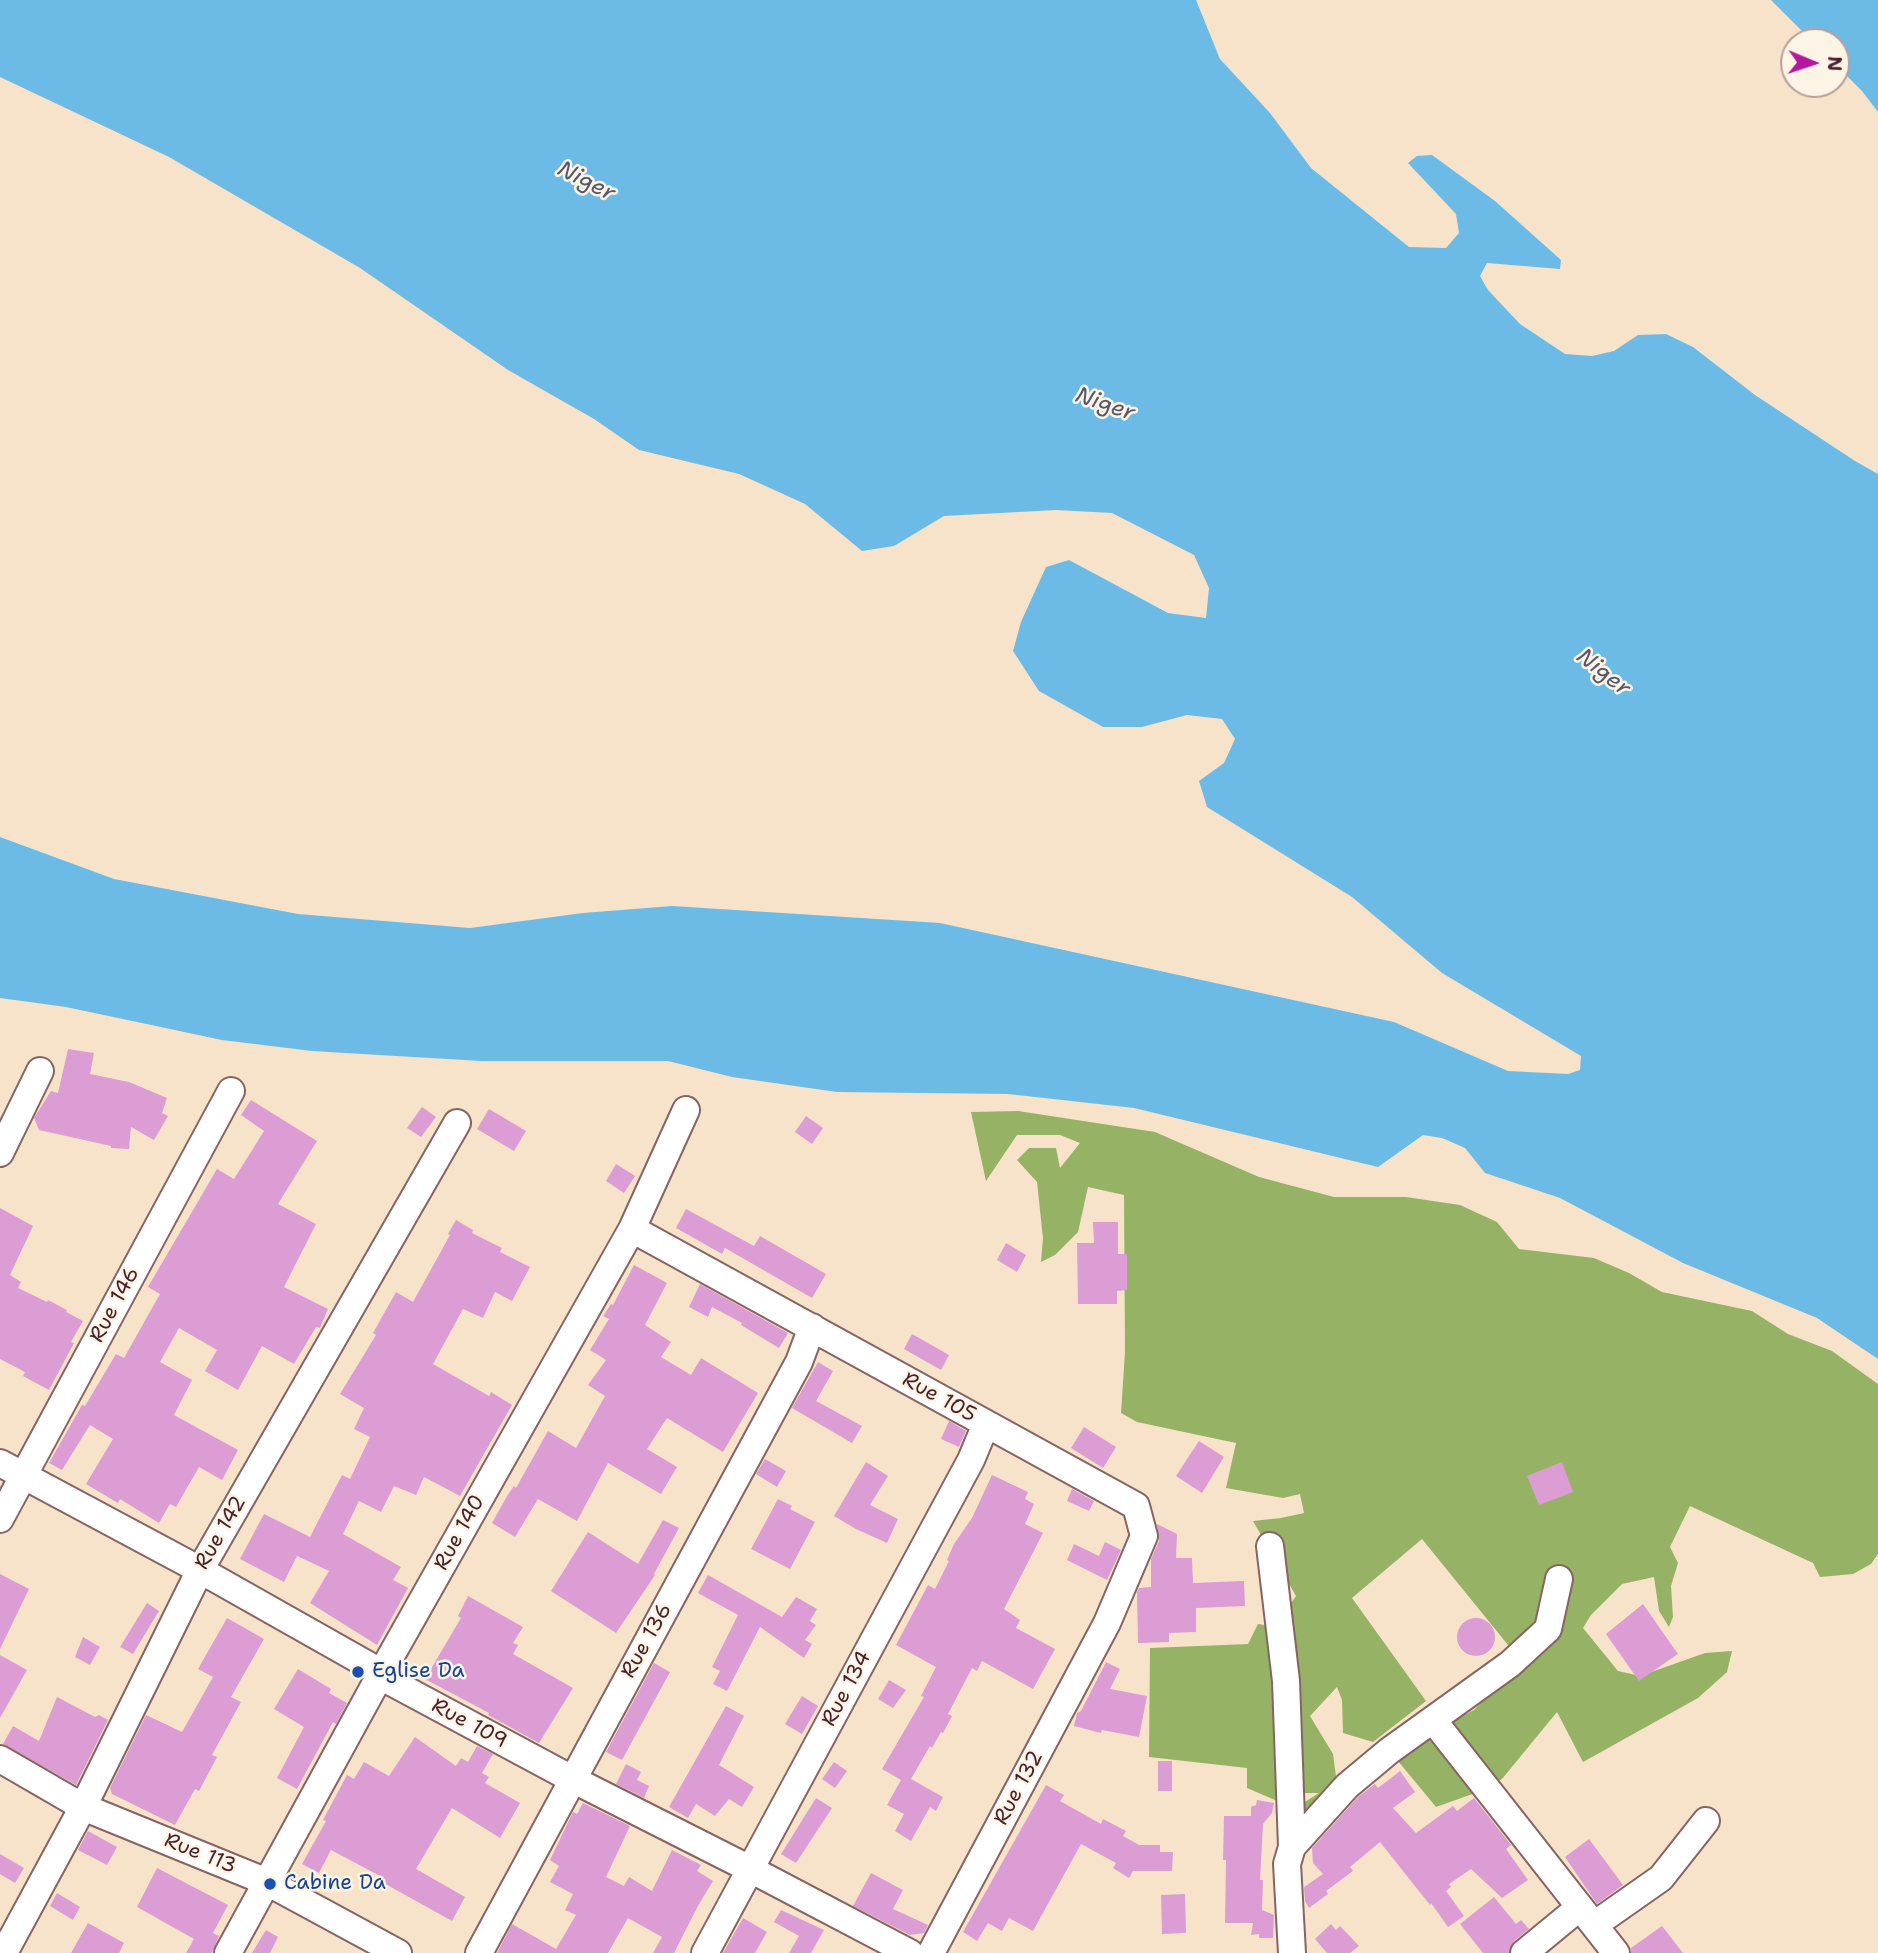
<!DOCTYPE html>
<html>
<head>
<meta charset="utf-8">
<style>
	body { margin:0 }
	#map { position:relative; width:1878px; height:1953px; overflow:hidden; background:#f7e3ca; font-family:"Shantell Sans",sans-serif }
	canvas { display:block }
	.north { position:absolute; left:1780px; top:28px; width:70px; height:70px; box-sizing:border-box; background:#fcf5e5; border:2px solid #b59f9b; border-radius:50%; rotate:92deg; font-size:19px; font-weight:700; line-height:28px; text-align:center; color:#4a1f2b }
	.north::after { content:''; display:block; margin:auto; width:24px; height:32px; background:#b5179e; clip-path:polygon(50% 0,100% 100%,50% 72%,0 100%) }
</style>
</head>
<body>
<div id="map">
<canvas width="1878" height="1953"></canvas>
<div class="north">N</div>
</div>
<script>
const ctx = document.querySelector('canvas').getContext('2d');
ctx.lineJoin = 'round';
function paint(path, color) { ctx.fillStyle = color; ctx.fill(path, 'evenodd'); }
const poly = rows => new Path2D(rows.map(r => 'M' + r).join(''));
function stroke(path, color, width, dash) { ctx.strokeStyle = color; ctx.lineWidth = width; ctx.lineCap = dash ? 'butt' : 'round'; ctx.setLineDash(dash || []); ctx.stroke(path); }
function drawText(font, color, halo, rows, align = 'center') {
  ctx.font = font + ' "Shantell Sans",sans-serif'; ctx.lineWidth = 5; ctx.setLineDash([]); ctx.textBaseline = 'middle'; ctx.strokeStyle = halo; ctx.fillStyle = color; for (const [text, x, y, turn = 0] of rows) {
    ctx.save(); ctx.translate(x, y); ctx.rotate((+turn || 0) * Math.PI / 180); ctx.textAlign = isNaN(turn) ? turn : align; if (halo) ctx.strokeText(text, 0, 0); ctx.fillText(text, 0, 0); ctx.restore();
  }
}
const forest = poly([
	[1018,1111,1155,1132,1259,1177,1334,1197,1406,1197,1460,1205,1497,1222,1519,1249,1594,1258,1629,1273,1662,1292,1752,1311,1788,1334,1832,1351,1878,1384,1878,1554,1871,1564,1853,1574,1820,1577,1813,1563,1690,1506,1670,1547,1678,1563,1671,1586,1673,1617,1669,1627,1659,1611,1654,1577,1622,1584,1591,1615,1583,1628,1618,1671,1640,1676,1705,1653,1732,1651,1727,1672,1698,1698,1583,1762,1557,1712,1502,1779,1481,1791,1436,1807,1398,1761,1447,1724,1474,1710,1521,1661,1422,1539,1352,1598,1426,1701,1373,1742,1343,1733,1342,1700,1337,1687,1310,1716,1333,1754,1340,1806,1305,1830,1292,1810,1319,1793,1298,1793,1275,1800,1247,1788,1247,1768,1149,1757,1150,1648,1248,1644,1258,1624,1271,1626,1273,1629,1296,1596,1253,1521,1281,1518,1304,1513,1300,1494,1283,1498,1226,1488,1236,1443,1137,1422,1121,1413,1125,1352,1124,1195,1088,1187,1078,1232,1055,1255,1041,1262,1043,1238,1037,1182,1017,1160,1029,1148,1056,1148,1060,1168,1080,1143,1060,1135,1017,1135,986,1181,971,1112]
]);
const water = poly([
	[0,0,1196,0,1220,59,1270,113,1311,168,1409,247,1446,248,1459,233,1456,214,1408,163,1417,156,1432,155,1495,201,1561,260,1560,269,1487,263,1480,276,1488,290,1520,324,1565,354,1592,356,1614,351,1638,335,1666,334,1693,347,1755,395,1855,461,1878,474,1878,1359,1817,1318,1683,1263,1560,1198,1485,1173,1465,1148,1442,1138,1423,1135,1378,1167,1134,1108,1008,1094,837,1092,732,1077,668,1061,481,1061,312,1051,222,1040,66,1007,0,998,0,837,114,879,298,914,470,928,583,913,672,906,940,923,1394,1022,1508,1071,1568,1074,1580,1070,1581,1056,1442,973,1352,897,1207,807,1199,781,1224,763,1235,739,1222,719,1187,715,1142,727,1103,727,1039,691,1013,651,1021,622,1046,567,1069,560,1168,613,1206,618,1209,588,1194,555,1112,513,1056,510,944,516,894,546,862,551,805,504,739,474,639,450,594,419,508,370,360,268,169,157,0,77],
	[1771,0,1878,0,1878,112,1862,91,1836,65,1836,42,1813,42]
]);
const building = poly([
	[68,1049,94,1053,90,1074,129,1082,167,1098,162,1113,168,1116,154,1140,131,1127,129,1149,111,1148,111,1146,39,1130,34,1118,51,1091,58,1093],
	[251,1100,317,1141,278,1204,316,1224,284,1287,328,1309,320,1328,316,1327,294,1364,262,1346,238,1390,205,1371,217,1350,179,1328,160,1362,192,1380,174,1415,238,1450,222,1480,199,1467,176,1507,170,1504,159,1523,120,1499,118,1503,86,1484,113,1439,90,1425,62,1470,49,1463,82,1405,85,1406,116,1354,124,1358,160,1294,148,1287,217,1169,234,1179,264,1131,241,1115],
	[422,1107,436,1117,421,1137,407,1128],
	[489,1109,526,1131,514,1151,477,1129],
	[806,1116,823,1128,812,1144,795,1132],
	[616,1164,635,1176,624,1193,606,1181],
	[0,1208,33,1226,10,1275,21,1282,18,1288,47,1302,48,1300,67,1310,66,1312,83,1321,71,1342,74,1343,49,1390,23,1376,25,1372,0,1359],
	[686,1209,754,1246,760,1236,826,1274,812,1298,725,1248,722,1254,676,1228],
	[456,1220,473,1230,472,1233,502,1248,500,1252,530,1267,512,1301,495,1292,483,1318,463,1309,433,1364,489,1396,491,1392,512,1405,460,1496,424,1477,416,1495,394,1486,381,1512,359,1501,343,1534,401,1567,393,1580,408,1588,377,1645,310,1603,329,1571,297,1556,284,1582,240,1559,264,1514,310,1537,342,1475,350,1479,370,1437,354,1429,364,1408,340,1394,376,1335,373,1333,396,1292,413,1302,450,1235,448,1234],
	[1093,1222,1118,1222,1118,1254,1127,1254,1127,1290,1117,1291,1117,1304,1078,1304,1077,1243,1094,1243],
	[1006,1243,1026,1255,1017,1272,997,1260],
	[634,1265,667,1283,645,1325,671,1342,661,1357,691,1375,701,1358,758,1393,723,1452,667,1418,647,1449,677,1467,661,1494,608,1463,577,1521,538,1499,515,1537,492,1523,507,1496,514,1486,516,1488,548,1431,576,1448,605,1396,588,1385,606,1360,590,1350,609,1319,603,1316,611,1304,613,1305],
	[700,1284,788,1333,779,1348,741,1325,742,1323,712,1307,708,1317,689,1307],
	[912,1334,949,1355,941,1370,904,1349],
	[818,1362,833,1371,816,1401,862,1426,852,1443,792,1408],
	[949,1421,966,1431,959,1447,941,1439],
	[1084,1427,1116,1447,1103,1468,1071,1448],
	[1199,1441,1224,1457,1202,1493,1176,1476],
	[765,1459,786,1471,777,1487,756,1474],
	[866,1462,888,1476,870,1505,898,1519,887,1543,856,1529,834,1516],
	[1562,1462,1573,1492,1539,1505,1527,1476],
	[992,1475,1028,1492,1025,1499,1034,1504,1025,1524,1043,1533,1004,1609,1020,1620,1016,1628,1055,1649,1033,1689,982,1661,977,1671,972,1668,948,1714,952,1716,943,1733,941,1732,932,1748,930,1746,911,1779,943,1797,936,1811,930,1807,911,1841,895,1831,904,1814,887,1805,901,1780,882,1769,924,1697,921,1696,936,1667,896,1645,928,1585,935,1589,949,1561,947,1560,954,1544,972,1518],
	[1072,1489,1094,1501,1089,1511,1067,1501],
	[778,1499,792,1506,790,1509,815,1522,790,1569,751,1549],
	[663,1520,679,1528,654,1574,655,1575,616,1633,551,1591,588,1532,638,1564],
	[1157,1524,1177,1534,1176,1558,1192,1558,1193,1583,1244,1581,1245,1606,1196,1608,1196,1632,1169,1633,1169,1642,1138,1643,1137,1592,1139,1588,1151,1587,1151,1559,1159,1541],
	[1105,1542,1121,1550,1107,1580,1067,1560,1074,1544,1099,1556],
	[0,1574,29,1589,0,1649],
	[708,1575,782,1617,796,1597,817,1609,810,1621,816,1625,805,1640,812,1644,804,1658,760,1627,727,1691,713,1684,720,1671,712,1667,738,1615,698,1593],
	[468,1596,523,1627,513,1643,518,1645,513,1654,573,1688,539,1743,488,1715,489,1713,425,1679,461,1618,458,1616],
	[147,1603,159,1611,133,1654,120,1647],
	[1643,1604,1678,1654,1639,1681,1606,1634],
	'1457 1637a19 19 0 1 1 38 0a19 19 0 1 1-38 0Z',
	[227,1618,264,1639,231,1697,241,1702,212,1755,217,1757,199,1791,195,1789,175,1825,112,1794,110,1788,146,1715,182,1732,213,1677,198,1669],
	[83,1637,100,1647,90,1665,75,1657],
	[0,1655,27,1670,0,1718],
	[1106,1662,1120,1669,1110,1689,1147,1696,1139,1737,1102,1730,1101,1733,1074,1726,1077,1713,1081,1711],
	[654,1663,670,1672,622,1760,606,1752],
	[298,1669,331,1689,329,1693,347,1703,336,1724,333,1722,297,1789,277,1778,304,1727,274,1709],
	[889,1680,906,1690,893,1708,878,1699],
	[802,1696,818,1706,802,1734,785,1724],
	[57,1697,95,1717,99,1715,108,1720,76,1785,3,1744,13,1726,39,1741],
	[726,1706,744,1716,719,1765,754,1787,742,1807,729,1799,715,1816,696,1804,688,1818,669,1807],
	[415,1737,456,1766,461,1758,468,1762,477,1746,493,1754,482,1773,489,1777,485,1783,520,1803,500,1838,452,1808,416,1869,465,1897,452,1921,380,1881,382,1877,331,1850,319,1873,302,1864,326,1821,323,1820,347,1775,354,1779,364,1762,389,1776],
	[1158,1761,1172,1761,1172,1791,1158,1791],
	[834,1762,847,1771,835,1788,822,1779],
	[626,1764,641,1772,637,1780,649,1786,644,1798,616,1784],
	[1400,1771,1415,1792,1393,1808,1416,1833,1453,1806,1457,1811,1474,1798,1511,1845,1506,1849,1528,1880,1502,1898,1471,1869,1449,1884,1451,1887,1446,1891,1464,1916,1448,1927,1431,1903,1430,1905,1380,1842,1350,1867,1353,1871,1326,1891,1328,1894,1309,1908,1305,1901,1304,1887,1323,1874,1313,1863,1312,1848,1358,1797,1375,1784,1378,1788],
	[1046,1785,1064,1795,1060,1801,1101,1824,1103,1819,1126,1831,1123,1836,1139,1845,1160,1845,1160,1852,1173,1852,1172,1871,1133,1871,1129,1878,1113,1868,1116,1863,1081,1844,1033,1931,1009,1918,1002,1931,988,1923,977,1941,963,1932],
	[816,1798,832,1808,796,1863,781,1854],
	[1257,1800,1274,1803,1272,1813,1263,1824,1260,1880,1263,1880,1262,1910,1274,1915,1273,1938,1259,1938,1259,1934,1251,1935,1253,1923,1225,1923,1226,1860,1223,1860,1224,1816,1251,1816,1251,1807,1256,1805],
	[583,1803,630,1826,606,1877,624,1886,629,1877,652,1891,672,1850,701,1865,697,1871,713,1881,699,1904,674,1953,653,1953,662,1937,628,1918,608,1953,497,1953,512,1924,556,1949,576,1915,565,1910,573,1894,550,1882,559,1866,550,1860,573,1812,577,1814],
	[88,1831,117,1847,107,1865,78,1850],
	[1589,1839,1623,1885,1597,1904,1565,1857],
	[0,1854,24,1868,15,1883,0,1874],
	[157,1868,228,1905,213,1933,219,1936,212,1953,186,1953,194,1939,137,1907],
	[871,1873,903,1890,893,1909,928,1925,924,1933,910,1935,853,1906],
	[57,1893,80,1907,73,1920,50,1906],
	[1185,1894,1186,1933,1162,1934,1161,1895],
	[1494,1897,1516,1924,1521,1920,1529,1929,1514,1941,1509,1953,1483,1953,1460,1924],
	[781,1910,824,1930,811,1953,789,1953,799,1936,774,1922],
	[743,1918,767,1932,755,1953,723,1953],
	[88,1923,124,1943,119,1953,71,1953],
	[1331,1924,1336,1930,1340,1926,1359,1946,1350,1953,1327,1953,1315,1939],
	[1662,1926,1683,1953,1631,1953,1631,1948],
	[266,1930,278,1937,270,1953,252,1953]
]);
const minor = poly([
	[0,1153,40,1071],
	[632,1229,1136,1506,1144,1536,1107,1623,931,1953],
	[0,1463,200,1570,377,1670,380,1676,572,1779,750,1869,910,1953],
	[0,1519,231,1091],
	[1270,1546,1286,1681,1292,1847],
	[1433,1720,1616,1953],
	[0,1759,83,1807,267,1882,398,1953],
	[1594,1925,1661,1878,1706,1821],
	[4,1953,83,1807,200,1570,457,1123],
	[228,1953,383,1670,632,1229,686,1110],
	[479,1953,799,1362,812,1327],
	[705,1953,971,1460,986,1424],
	[1292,1953,1287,1864,1292,1847,1347,1786,1389,1751,1510,1664,1548,1629,1559,1579],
	[1524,1953,1580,1907]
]);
const markers = [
	[358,1672,7,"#1a4fb4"],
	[270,1884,7,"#1a4fb4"]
];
const streetNames = [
	["Rue 146",115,1305,-62],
	["Rue 105",939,1398,29],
	["Rue 142",221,1533,-60],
	["Rue 140",460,1533,-61],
	["Rue 136",647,1641,-61],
	["Rue 134",847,1689,-62],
	["Rue 109",469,1724,28],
	["Rue 132",1019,1788,-62],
	["Rue 113",200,1854,22]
];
const transitNames = [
	["Eglise Da",372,1672],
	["Cabine Da",284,1884]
];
const waterNames = [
	["Niger",586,182,27],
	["Niger",1105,405,19],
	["Niger",1603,673,38]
];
paint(forest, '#96b265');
paint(water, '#6cbbe7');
paint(building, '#db9dd3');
stroke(minor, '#876463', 30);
stroke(minor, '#fff', 26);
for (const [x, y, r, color] of markers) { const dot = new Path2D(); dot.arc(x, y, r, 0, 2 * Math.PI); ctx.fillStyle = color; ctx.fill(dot); stroke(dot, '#fcf5e5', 2.5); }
drawText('21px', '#4a1f2b', '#fcf5e5', streetNames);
drawText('21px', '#164399', '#fcf5e5', transitNames, 'left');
drawText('italic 23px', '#56566d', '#fcf5e5', waterNames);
</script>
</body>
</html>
